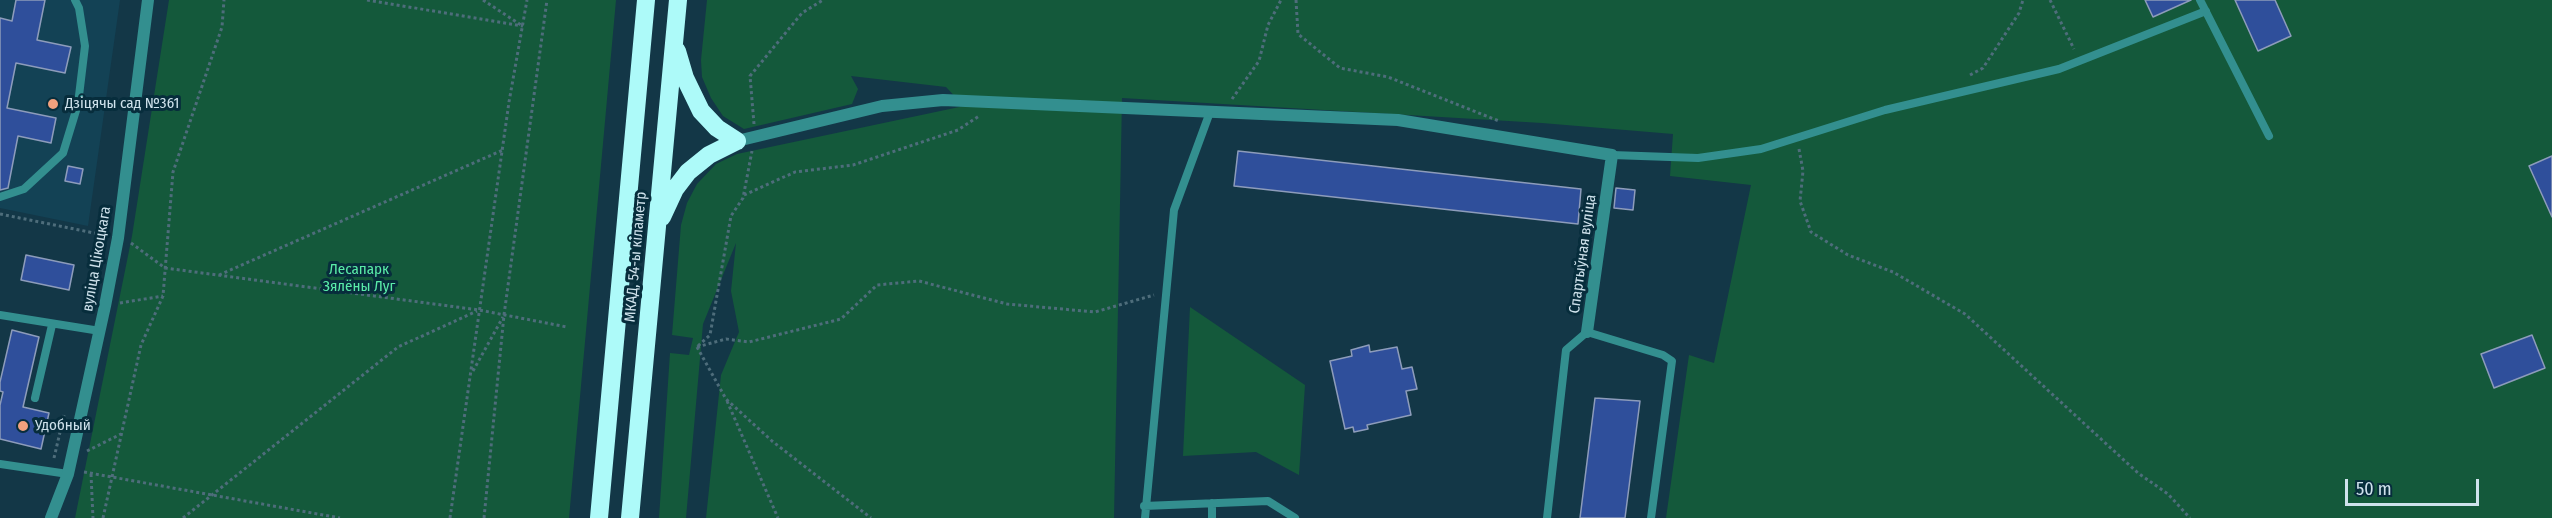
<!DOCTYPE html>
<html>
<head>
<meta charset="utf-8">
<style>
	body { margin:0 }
	#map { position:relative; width:2552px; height:518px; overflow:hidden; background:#133747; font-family:"Fira Sans Condensed",sans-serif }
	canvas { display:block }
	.scale { position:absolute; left:2345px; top:479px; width:134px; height:27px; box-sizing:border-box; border:3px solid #cfe2ec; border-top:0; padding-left:8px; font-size:18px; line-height:21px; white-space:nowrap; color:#cfe2ec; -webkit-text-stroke:4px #072d3c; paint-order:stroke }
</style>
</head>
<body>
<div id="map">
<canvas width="2552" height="518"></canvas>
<div class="scale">50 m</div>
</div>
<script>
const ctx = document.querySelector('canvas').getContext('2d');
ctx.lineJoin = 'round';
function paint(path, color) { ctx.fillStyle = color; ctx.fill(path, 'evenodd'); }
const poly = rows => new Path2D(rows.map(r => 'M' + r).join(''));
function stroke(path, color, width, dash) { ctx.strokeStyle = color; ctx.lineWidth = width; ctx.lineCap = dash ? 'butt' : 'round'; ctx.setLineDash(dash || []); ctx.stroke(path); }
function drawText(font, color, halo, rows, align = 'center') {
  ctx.font = font + ' "Fira Sans Condensed",sans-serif'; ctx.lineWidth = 6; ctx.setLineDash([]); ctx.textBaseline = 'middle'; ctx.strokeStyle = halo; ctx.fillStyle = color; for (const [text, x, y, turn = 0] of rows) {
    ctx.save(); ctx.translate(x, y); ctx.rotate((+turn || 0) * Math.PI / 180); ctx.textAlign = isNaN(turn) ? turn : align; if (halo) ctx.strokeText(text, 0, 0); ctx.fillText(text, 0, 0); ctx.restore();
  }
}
const built = poly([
	[0,0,120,0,88,226,0,208]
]);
const green = poly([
	[169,0,616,0,569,518,75,518,132,236],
	[707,0,2552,0,2552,518,1666,518,1689,355,1714,363,1751,185,1670,176,1673,134,1542,123,1122,98,1114,518,706,518,721,375,739,332,731,291,736,243,703,324,686,518,659,518,670,353,689,355,693,338,672,335,681,225,687,203,697,184,716,164,737,154,964,106,946,87,851,76,858,89,852,104,744,129,723,116,711,98,702,77,701,60],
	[1190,307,1305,385,1299,475,1256,452,1183,456]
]);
const building = poly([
	[16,0,45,0,37,40,71,47,65,73,16,63,7,108,56,118,51,143,18,136,8,188,0,190,0,18,12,21,16,0],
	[2145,0,2191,0,2153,17,2145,0],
	[2235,0,2275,0,2291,36,2258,51,2235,0],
	[1238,151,1581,189,1578,224,1234,186,1238,151],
	[2552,156,2552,217,2529,166,2552,156],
	[68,166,83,169,80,184,65,181,68,166],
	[1616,188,1635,190,1633,210,1614,208,1616,188],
	[26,255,74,265,69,290,21,280,26,255],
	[12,330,39,337,23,407,49,413,41,449,0,439,0,405,3,392,0,391,0,382,12,330],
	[2532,335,2545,368,2494,388,2481,354,2532,335],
	[1369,345,1370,352,1397,347,1402,369,1412,367,1417,389,1406,391,1411,415,1367,425,1368,429,1354,432,1353,427,1345,429,1330,361,1352,356,1351,350,1369,345],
	[1595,398,1640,401,1625,518,1580,518,1595,398]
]);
const path = poly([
	[367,0,523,26],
	[483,0,521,25],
	[1296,0,1298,34,1340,68,1388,77,1499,121],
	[2050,0,2074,49],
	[1970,75,1983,68,2019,13,2023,0],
	[1232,99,1259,61,1268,25,1281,0],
	[754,124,750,76,802,13,823,0],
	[1799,149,1803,171,1800,201,1811,232,1848,255,1893,272,1965,314,2138,473,2168,494,2190,518],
	[744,195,795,172,853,165,958,130,979,116],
	[0,214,104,235],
	[131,243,165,268,479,310,567,327],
	[219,275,503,150],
	[120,303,163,296],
	[698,346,710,335,731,216,743,198,752,151],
	[697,347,726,339,749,342,841,319,877,285,919,281,1007,304,1095,312,1154,295],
	[697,347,726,399,772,441,871,518],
	[473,371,503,317],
	[727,401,778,518],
	[87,451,121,434],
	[54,458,64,415],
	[84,472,340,518],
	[91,474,93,518],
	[103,518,141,345,163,296,173,172,222,27,224,0],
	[183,518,398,347,477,311],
	[450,518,509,102,527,0],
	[484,518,504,315,547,0]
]);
const lane = poly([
	[2200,0,2269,136],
	[1612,155,1698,158,1761,149,1885,110,2059,69,2206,11],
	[0,197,24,189,63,153,78,104,85,46,79,8,75,0],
	[0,315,100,331],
	[35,398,52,325],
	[0,464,68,474],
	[1144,506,1268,501,1295,518],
	[1145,518,1174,210,1210,112],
	[1212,518,1212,503],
	[1547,518,1566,350,1587,332,1663,355,1672,361,1651,518]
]);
const street = poly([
	[737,141,882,106,943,100,1398,120,1612,155,1587,332],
	[51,518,68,474,105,306,118,238,148,0]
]);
const highway = poly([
	[677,51,685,78,701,111,717,128,737,141],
	[662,217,675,189,688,172,709,155,737,141],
	[599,518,646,0],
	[630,518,678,0]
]);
const markers = [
	[53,104,6,"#f2a17e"],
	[23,426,6,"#f2a17e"]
];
const poiNames = [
	["Дзіцячы сад №361",65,104],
	["Удобный",35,426]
];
const streetNames = [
	["Спартыўная вуліца",1583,254,-82],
	["МКАД, 54-ы кіламетр",636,257,-85],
	["вуліца Цікоцкага",97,259,-80]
];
const parkNames = [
	["Лесапарк",359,270],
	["Зялёны Луг",359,287]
];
paint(built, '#134255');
paint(green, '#14593b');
paint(building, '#2f4f9b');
stroke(building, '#8d9cbb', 1.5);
stroke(path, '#4e6d7b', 3, [3, 3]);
stroke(lane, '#338f8f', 8);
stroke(street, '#338f8f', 12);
stroke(highway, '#adfaf9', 18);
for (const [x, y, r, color] of markers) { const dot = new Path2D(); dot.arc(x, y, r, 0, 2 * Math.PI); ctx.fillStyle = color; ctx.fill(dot); stroke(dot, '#072d3c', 2); }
drawText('15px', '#cfe2ec', '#072d3c', poiNames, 'left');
drawText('15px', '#cfe2ec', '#072d3c', streetNames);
drawText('15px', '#5aeca8', '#072d3c', parkNames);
</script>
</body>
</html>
